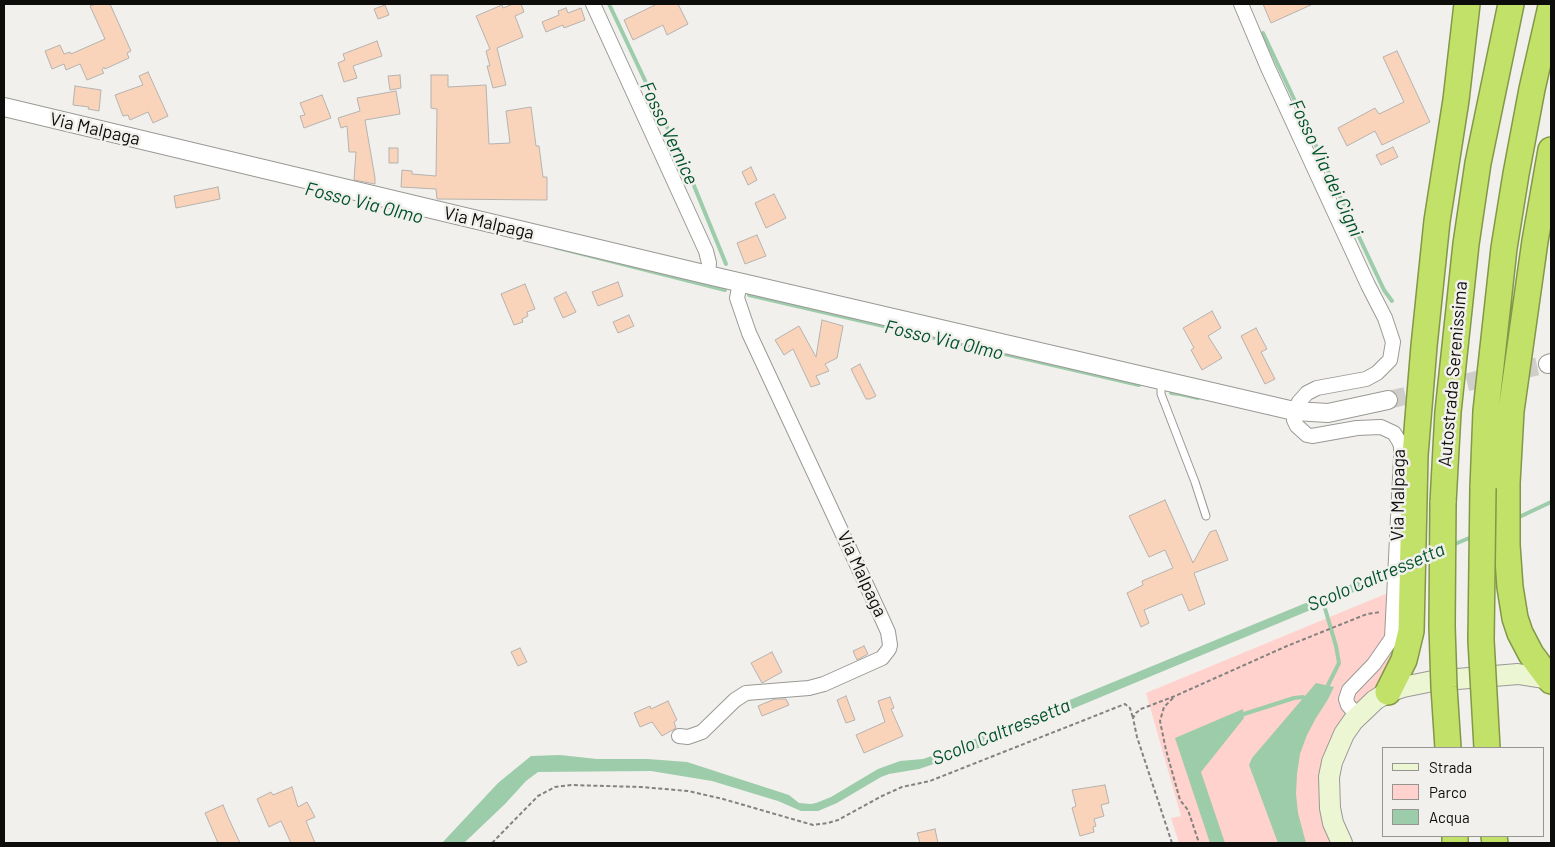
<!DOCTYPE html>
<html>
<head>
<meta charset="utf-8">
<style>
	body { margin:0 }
	#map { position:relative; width:1555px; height:847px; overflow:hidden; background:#f2f0ec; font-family:Barlow,sans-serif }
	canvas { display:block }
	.frame { position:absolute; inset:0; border:5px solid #0d0d0c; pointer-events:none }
	.legend { position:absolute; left:1382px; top:747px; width:162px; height:90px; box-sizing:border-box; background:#f2f0ec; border:1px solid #969592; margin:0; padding:6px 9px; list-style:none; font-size:15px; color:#0d0d0c }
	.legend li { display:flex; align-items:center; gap:10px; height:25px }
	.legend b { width:25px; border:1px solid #969592 }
</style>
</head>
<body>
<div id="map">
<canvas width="1555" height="847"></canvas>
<div class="frame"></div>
<ul class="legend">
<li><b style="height:6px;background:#ecf6d2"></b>Strada</li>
<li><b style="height:14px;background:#ffd2cd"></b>Parco</li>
<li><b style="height:14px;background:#9dccab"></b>Acqua</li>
</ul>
</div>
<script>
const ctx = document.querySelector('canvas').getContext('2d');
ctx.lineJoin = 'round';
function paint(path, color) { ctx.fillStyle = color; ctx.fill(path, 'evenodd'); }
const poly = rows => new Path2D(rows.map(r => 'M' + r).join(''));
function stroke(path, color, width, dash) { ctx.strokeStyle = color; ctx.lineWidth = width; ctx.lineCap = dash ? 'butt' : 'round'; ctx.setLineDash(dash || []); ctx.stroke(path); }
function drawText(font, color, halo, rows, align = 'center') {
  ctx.font = font + ' Barlow,sans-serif'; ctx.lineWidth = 5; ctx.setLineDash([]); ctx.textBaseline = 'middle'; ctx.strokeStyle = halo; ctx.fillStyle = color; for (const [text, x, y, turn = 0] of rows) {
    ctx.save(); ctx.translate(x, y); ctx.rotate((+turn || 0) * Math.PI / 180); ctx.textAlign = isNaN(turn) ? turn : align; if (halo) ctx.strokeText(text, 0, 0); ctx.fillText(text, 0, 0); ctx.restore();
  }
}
const green = poly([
	[1412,583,1403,654,1331,753,1336,843,1179,843,1171,818,1181,816,1146,693]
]);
const water = poly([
	[1391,568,1390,577,966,753,919,769,889,774,881,777,837,803,818,811,801,811,778,801,712,781,651,771,538,772,526,781,505,804,464,843,442,843,498,783,531,756,560,755,597,759,648,759,687,762,789,795,799,803,811,804,816,803,831,797,878,769,900,761,923,759,943,752],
	[1316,683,1334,687,1327,701,1316,718,1307,735,1300,754,1297,774,1296,794,1298,813,1306,843,1278,843,1249,765,1252,758],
	[1243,709,1244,718,1201,772,1225,843,1210,843,1175,738]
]);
const stream = poly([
	[609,4,690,176,726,264],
	[1263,33,1384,290,1392,301],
	[555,247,725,290],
	[749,295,1139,385],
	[1171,393,1180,394,1198,398],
	[1515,519,1551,502],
	[1450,546,1474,536],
	[1421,559,1435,553],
	[1324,605,1336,646,1339,663,1328,685],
	[1244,714,1294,698,1303,697]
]);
const building = poly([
	[96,4,110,4,131,51,127,53,129,58,105,69,104,67,102,70,104,73,87,80,80,64,66,70,64,64,52,69,45,51,60,45,64,54,70,52,71,54,105,39,90,6,96,4],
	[513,4,521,4,524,12,515,16,523,37,497,48,506,85,493,88,487,66,490,66,486,51,490,49,476,16,502,5,503,8,513,4],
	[657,4,678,4,688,24,667,35,663,25,633,40,624,20,657,4],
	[1263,4,1313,4,1271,23,1263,4],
	[385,5,389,15,378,19,374,9,385,5],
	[566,8,568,13,581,8,585,20,564,28,563,25,546,32,542,22,559,15,558,11,566,8],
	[377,41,382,56,353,66,357,78,344,82,338,63,345,60,343,54,377,41],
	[1397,51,1430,122,1382,145,1375,131,1347,146,1338,128,1375,108,1379,114,1404,102,1383,57,1397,51],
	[148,72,168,116,153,123,148,112,130,120,128,115,123,116,115,95,143,85,139,76,148,72],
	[400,75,401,88,390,90,388,76,400,75],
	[431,75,448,75,448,87,486,85,489,144,510,143,506,111,531,107,536,146,539,146,543,177,547,177,547,200,437,199,436,189,401,187,402,170,412,171,412,174,436,176,437,109,431,108,431,75],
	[75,86,101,90,99,111,88,109,89,107,73,105,75,86],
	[396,91,400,114,365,120,375,178,375,184,354,180,356,152,349,152,347,126,341,128,338,118,360,111,357,98,396,91],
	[322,95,331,118,304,128,300,116,305,115,300,103,322,95],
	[1393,147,1398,157,1381,165,1376,155,1393,147],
	[389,148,398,148,398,163,389,163,389,148],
	[751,167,757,180,748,185,742,172,751,167],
	[218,187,220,199,176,208,174,196,218,187],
	[774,194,786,218,766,228,755,203,774,194],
	[757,235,766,256,745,264,737,243,757,235],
	[618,282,623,296,598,306,592,292,618,282],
	[525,284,535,309,527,312,528,316,522,319,523,322,514,325,501,294,525,284],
	[566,292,576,312,563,318,554,298,566,292],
	[1212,311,1221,328,1208,336,1222,358,1202,370,1191,350,1194,348,1183,328,1212,311],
	[629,315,634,326,618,333,613,322,629,315],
	[822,320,843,326,837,358,825,364,829,371,816,376,820,384,811,387,793,349,784,355,775,340,799,326,816,357,822,320],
	[1256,328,1267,349,1261,352,1275,379,1265,384,1241,336,1256,328],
	[860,364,876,396,870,399,866,399,851,369,860,364],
	[1165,500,1193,563,1210,532,1216,530,1228,560,1194,573,1205,604,1189,611,1182,594,1144,610,1149,623,1141,627,1127,593,1143,585,1142,581,1173,568,1165,550,1149,557,1129,516,1165,500],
	[864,646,868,654,857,660,853,651,864,646],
	[520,648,527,662,518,666,511,652,520,648],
	[772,652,782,672,762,683,751,663,772,652],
	[846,696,855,720,846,723,837,700,846,696],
	[890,697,894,708,891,709,903,736,864,753,856,735,885,722,878,701,890,697],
	[775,699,786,699,789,705,762,716,758,706,775,699],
	[668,701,677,720,674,722,676,728,662,736,652,722,640,727,634,713,650,706,651,709,668,701],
	[1105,785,1109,803,1101,805,1104,816,1094,819,1096,826,1093,827,1094,832,1080,836,1072,808,1076,806,1072,790,1105,785],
	[292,787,298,807,307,802,315,817,306,821,315,843,291,843,281,821,269,827,257,799,271,792,273,795,292,787],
	[223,805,228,817,240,843,218,843,205,813,223,805],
	[935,829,938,843,920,843,917,833,935,829]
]);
const tertiaryTunnel = poly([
	[1388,400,1548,364]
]);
const path = poly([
	[1173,698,1164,707,1160,721,1166,750,1180,800,1188,810,1199,843],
	[492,843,538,796,555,787,571,785,641,787,688,791,723,799,813,825,828,823,838,820,882,796,902,787,930,781,1125,704,1130,708,1133,718],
	[1172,843,1137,737,1133,718,1136,713,1141,709,1175,696,1287,646,1367,614,1381,612]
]);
const service = poly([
	[1161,381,1161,394,1195,482,1206,516]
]);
const minor = poly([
	[593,4,706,251,709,263,708,275],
	[1241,4,1268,68,1368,285,1385,318,1393,342,1390,360,1377,373,1366,379,1317,388,1307,393,1299,402,1294,411,1294,420,1297,426,1307,435,1312,436,1357,428,1381,427,1394,433,1399,441,1401,446,1401,458,1392,638,1374,664,1349,690,1346,699,1348,705,1358,716],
	[679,736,688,737,702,732,735,700,746,693,809,688,824,684,882,658,889,649,890,645,888,632,879,612,749,333,737,298,740,283]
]);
const tertiary = poly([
	[4,107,708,275,1294,411,1328,413,1388,400],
	[1548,364,1551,363]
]);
const secondary = poly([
	[1342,843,1333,823,1330,808,1329,777,1332,762,1344,734,1353,721,1375,700,1388,692,1403,687,1433,681,1518,674,1543,678,1551,682]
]);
const motorway = poly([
	[1551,150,1535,241,1511,411,1507,483,1507,545,1510,587,1515,618,1520,633,1531,654,1551,681],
	[1483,488,1486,411,1504,248,1516,174,1532,89,1551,6],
	[1443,503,1448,412,1466,244,1478,163,1511,4],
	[1388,692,1404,660,1411,631,1415,455,1424,346,1437,221,1456,100,1467,4],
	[1455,836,1455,843],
	[1494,836,1495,843]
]);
const motorwayBridge = poly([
	[1483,488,1481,640,1487,748],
	[1443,503,1442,626,1444,687,1448,748]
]);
const streetNames = [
	["Via Malpaga",95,129,13],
	["Via Malpaga",489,223,13],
	["Autostrada Serenissima",1453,374,-85],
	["Via Malpaga",1398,495,-89],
	["Via Malpaga",862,574,65]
];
const waterNames = [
	["Fosso Vernice",669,133,65],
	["Fosso Via dei Cigni",1326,168,65],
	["Fosso Via Olmo",364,203,14],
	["Fosso Via Olmo",944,340,13],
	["Scolo Caltressetta",1376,577,-23],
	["Scolo Caltressetta",1001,732,-22]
];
paint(green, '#ffd2cd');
paint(water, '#9dccab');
stroke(stream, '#9dccab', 4);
paint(building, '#f9d4ba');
stroke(building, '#b5b2af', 1);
stroke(tertiaryTunnel, '#d0ceca', 18, [18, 9]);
stroke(service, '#9a9995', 9);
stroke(minor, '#9a9995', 16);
stroke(tertiary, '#9a9995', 20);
stroke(secondary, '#9a9995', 22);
stroke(motorway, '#829748', 28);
stroke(path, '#83827f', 2, [4, 2.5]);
stroke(service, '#fff', 7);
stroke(minor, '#fff', 14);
stroke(tertiary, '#fff', 18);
stroke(secondary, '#ecf6d2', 20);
stroke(motorway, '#c1e168', 25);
stroke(motorwayBridge, '#829748', 28, []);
stroke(motorwayBridge, '#c1e168', 25);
drawText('18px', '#0d0d0c', '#f2f0ec', streetNames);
drawText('italic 19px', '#00522a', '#f2f0ec', waterNames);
</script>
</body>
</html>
